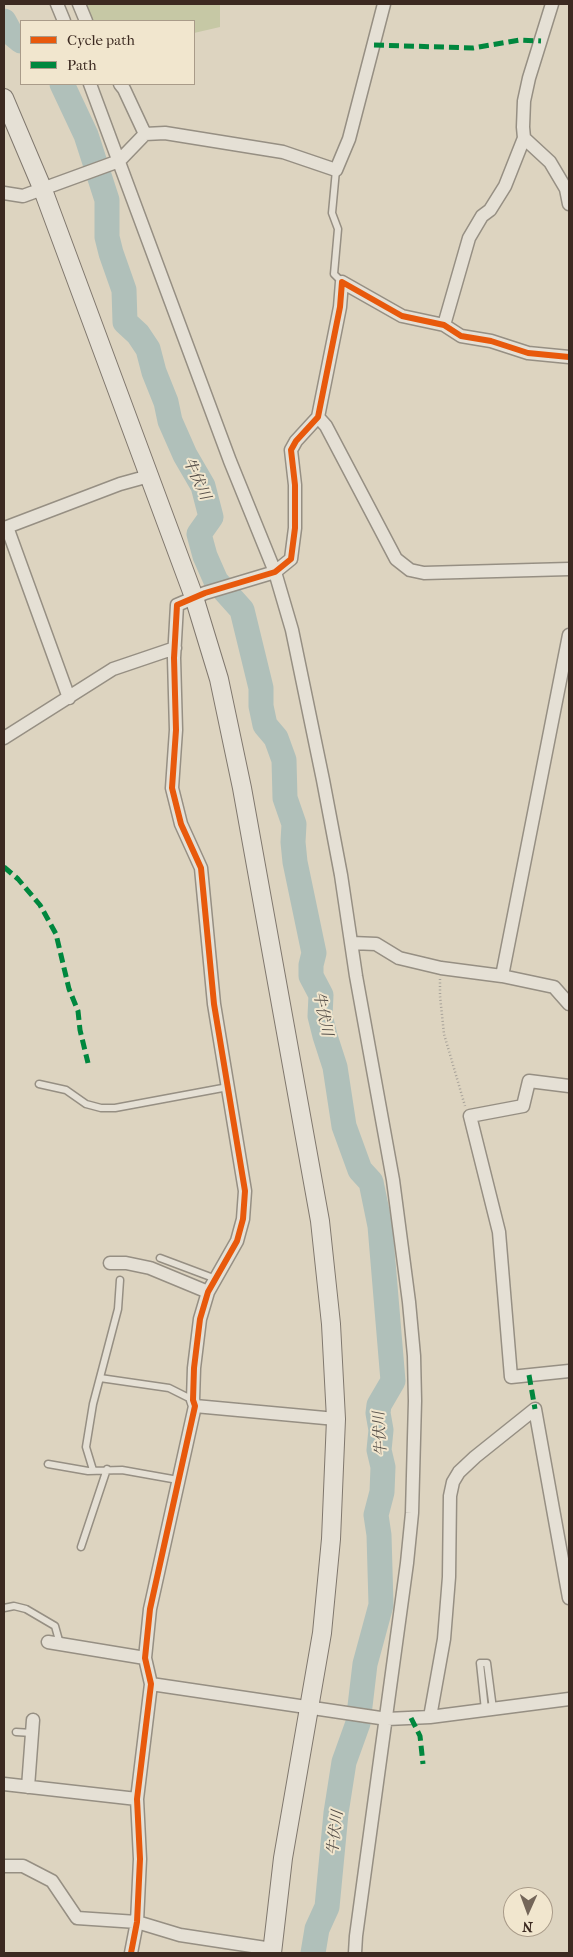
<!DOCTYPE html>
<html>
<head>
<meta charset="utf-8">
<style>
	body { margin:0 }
	#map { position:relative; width:573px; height:1957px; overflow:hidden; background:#ddd4c0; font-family:"IM FELL French Canon",serif }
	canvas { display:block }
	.frame { position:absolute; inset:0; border:5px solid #3c2a21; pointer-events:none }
	.legend { position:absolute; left:20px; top:20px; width:175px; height:65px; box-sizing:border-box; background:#f1e6ce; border:1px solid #a99b89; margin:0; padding:6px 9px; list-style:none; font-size:15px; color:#3c2a21 }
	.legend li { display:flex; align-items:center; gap:10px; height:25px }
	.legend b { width:25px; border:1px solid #a99b89 }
	.north { position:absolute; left:503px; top:1887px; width:50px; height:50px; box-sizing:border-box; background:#f1e6ce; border:1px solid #a99b89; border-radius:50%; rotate:182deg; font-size:14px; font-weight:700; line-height:20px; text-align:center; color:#3c2a21 }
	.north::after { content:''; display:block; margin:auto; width:18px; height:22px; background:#746659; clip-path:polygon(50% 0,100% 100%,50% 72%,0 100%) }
</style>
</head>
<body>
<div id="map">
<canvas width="573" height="1957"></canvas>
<div class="frame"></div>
<ul class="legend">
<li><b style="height:6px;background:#e8590c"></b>Cycle path</li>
<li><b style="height:6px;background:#00873e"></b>Path</li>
</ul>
<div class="north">N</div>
</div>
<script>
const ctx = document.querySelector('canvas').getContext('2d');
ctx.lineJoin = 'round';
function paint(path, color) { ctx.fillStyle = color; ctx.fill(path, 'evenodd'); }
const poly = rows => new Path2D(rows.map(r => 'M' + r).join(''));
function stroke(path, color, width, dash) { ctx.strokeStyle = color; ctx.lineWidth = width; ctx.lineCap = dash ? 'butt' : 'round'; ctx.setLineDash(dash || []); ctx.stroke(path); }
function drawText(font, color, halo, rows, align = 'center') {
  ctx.font = font + ' "IM FELL French Canon","Noto Serif JP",serif'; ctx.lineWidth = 4; ctx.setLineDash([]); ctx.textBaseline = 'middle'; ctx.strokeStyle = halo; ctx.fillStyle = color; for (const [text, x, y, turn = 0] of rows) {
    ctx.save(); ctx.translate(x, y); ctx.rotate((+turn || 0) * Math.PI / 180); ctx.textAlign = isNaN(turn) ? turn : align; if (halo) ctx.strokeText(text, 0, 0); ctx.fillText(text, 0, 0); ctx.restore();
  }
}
const green = poly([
	[84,4,220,4,220,27,194,33,194,21,91,21]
]);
const river = poly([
	[4,21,10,32,21,41],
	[62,84,86,135,107,200,107,237,111,253,124,290,125,322,138,334,148,349,154,372,166,402,170,421,185,455,203,486,211,517,199,534,205,556,216,581,242,610,261,688,261,706,265,725,276,738,284,760,285,798,294,824,293,842,295,862,314,953,311,965,311,976,321,995,320,1016,325,1036,335,1067,344,1126,360,1170,371,1182,380,1226,393,1381,379,1405,378,1413,381,1430,379,1450,383,1467,382,1492,376,1515,379,1535,381,1605,365,1664,358,1723,344,1762,336,1813,327,1907,317,1929,313,1953]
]);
const path = poly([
	[440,979,440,996,444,1034,465,1106]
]);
const lane = poly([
	[336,170,332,213,338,229,334,274,342,282],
	[39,1084,66,1090,86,1104,101,1108,115,1108,228,1087],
	[160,1258,216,1279],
	[100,1378,169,1388,193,1400],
	[48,1464,88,1471,122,1470,178,1480],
	[93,1470,86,1447,93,1404,118,1309,120,1280],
	[81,1547,107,1469],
	[4,1608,14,1606,26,1609,55,1626,60,1644],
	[485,1710,480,1663,487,1663,493,1709],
	[16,1732,32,1733]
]);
const street = poly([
	[57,4,64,21],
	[79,4,86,21],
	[552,4,529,78,524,101,523,127,524,138,550,162,566,189,569,204],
	[90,84,230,461,275,572,292,630,323,780,341,875,356,976,393,1180,409,1302,414,1356,415,1401,412,1513,407,1563,356,1936,355,1953],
	[120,84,124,89,145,134],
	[4,193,23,196,119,161,145,134,165,133,283,152,336,170,349,139,384,4],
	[444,325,469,238,482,216,490,210,505,186,524,138],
	[318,417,326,426,396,559,410,570,424,573,569,569],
	[69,698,7,527,120,484,149,476],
	[4,738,113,669,175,648],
	[352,943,376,944,399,958,441,968,502,976,554,987,569,1004],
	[502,976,569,635],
	[569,1086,529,1081,523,1106,470,1116,499,1232,511,1377,569,1371],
	[110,1263,126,1263,150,1268,208,1292],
	[195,1406,336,1419],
	[48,1642,145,1658],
	[151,1684,387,1719,430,1717,569,1699],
	[430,1717,444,1639,449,1577,450,1496,453,1482,459,1472,475,1457,535,1409,569,1598],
	[4,1784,137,1799],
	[28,1787,33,1720],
	[4,1866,23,1866,52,1881,77,1918,137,1922,180,1935,272,1949],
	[131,1953,137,1922,140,1859,137,1799,151,1684,145,1658,150,1609,195,1406,193,1400,194,1368,200,1319,208,1292,237,1241,243,1219,245,1191,214,1004,201,868,181,824,172,788,176,730,174,658,177,605,205,593,275,572,291,559,295,528,295,485,291,450,296,441,318,417,340,307,342,282,402,316,444,325,461,336,491,341,528,353,569,357]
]);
const secondary = poly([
	[4,98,43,190,194,597,219,679,242,788,320,1221,331,1324,336,1419,331,1539,322,1633,283,1858,272,1953]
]);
const quiet = poly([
	[374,45,473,48,520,40,541,41],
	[4,867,18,879,40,905,56,934,69,989,78,1011,80,1030,88,1063],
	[529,1375,535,1409],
	[411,1718,420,1736,423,1764]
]);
const cycleway = poly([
	[131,1953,137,1922,140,1859,137,1799,151,1684,145,1658,150,1609,195,1406,193,1400,194,1368,200,1319,208,1292,237,1241,243,1219,245,1191,214,1004,201,868,181,824,172,788,176,730,174,658,177,605,205,593,275,572,291,559,295,528,295,485,291,450,296,441,318,417,340,307,342,282,402,316,444,325,461,336,491,341,528,353,569,357]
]);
const waterNames = [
	["牛伏川",196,479,65],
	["牛伏川",322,1014,78],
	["牛伏川",381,1434,-93],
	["牛伏川",336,1833,-83]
];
paint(green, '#c6c8a5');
stroke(river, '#b0c0ba', 25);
stroke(lane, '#968f83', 9);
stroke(street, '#968f83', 15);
stroke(secondary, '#80786e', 20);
stroke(path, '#a8a39a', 2.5, [1, 2.5]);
stroke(lane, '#e5e0d5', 6);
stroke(street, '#e5e0d5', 12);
stroke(secondary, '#e5e0d5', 18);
stroke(quiet, '#00873e', 5, [10, 5]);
stroke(cycleway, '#e8590c', 6);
drawText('italic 15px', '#544d47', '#f1e6ce', waterNames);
</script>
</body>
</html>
